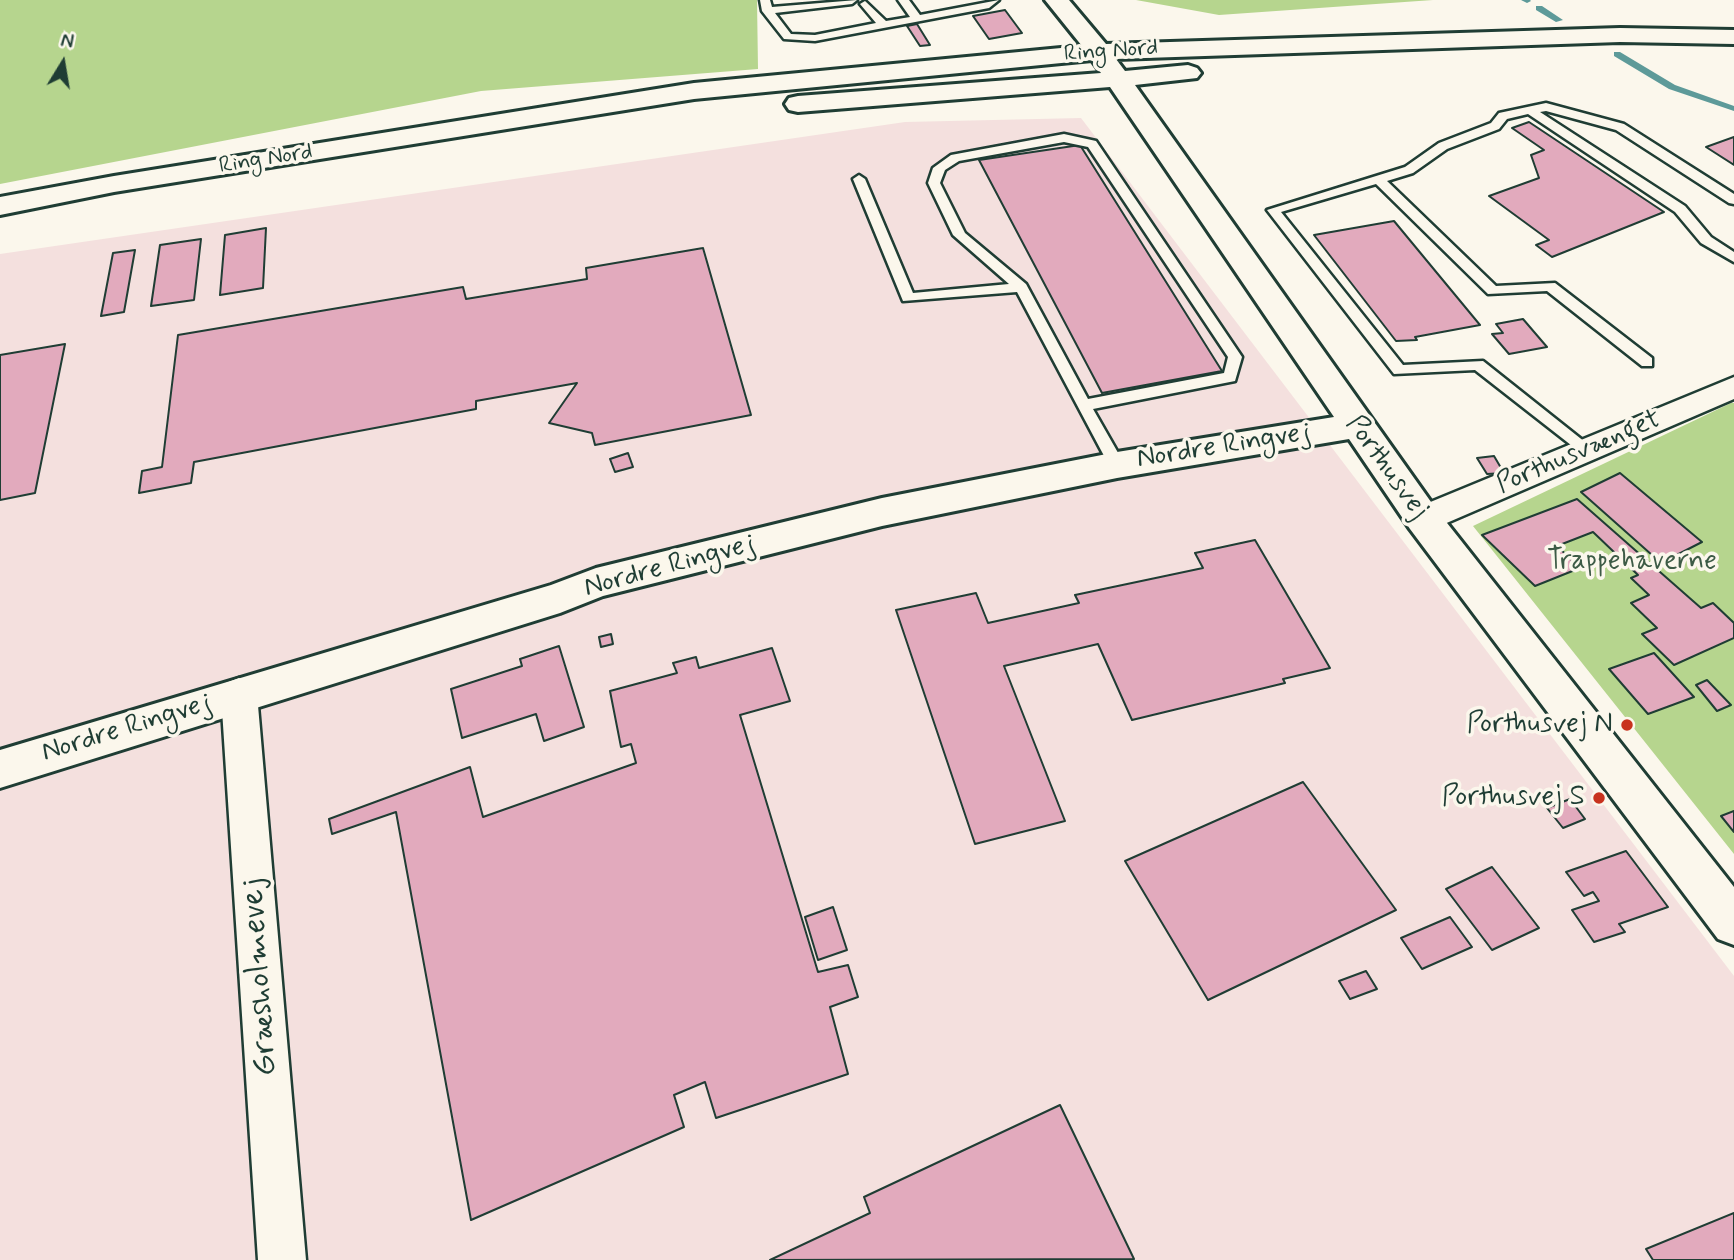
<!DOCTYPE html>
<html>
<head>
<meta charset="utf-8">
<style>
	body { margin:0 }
	#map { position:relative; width:1734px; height:1260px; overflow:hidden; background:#fbf7ec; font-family:Mynerve,sans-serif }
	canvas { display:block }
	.north { position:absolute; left:28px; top:28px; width:70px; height:70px; -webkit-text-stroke:5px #fbf7ec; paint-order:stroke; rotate:11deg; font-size:19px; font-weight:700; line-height:28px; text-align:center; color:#1f3d34 }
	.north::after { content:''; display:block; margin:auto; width:24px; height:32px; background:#1f3d34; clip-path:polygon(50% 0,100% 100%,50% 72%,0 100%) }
</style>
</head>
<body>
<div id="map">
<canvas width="1734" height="1260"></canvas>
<div class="north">N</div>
</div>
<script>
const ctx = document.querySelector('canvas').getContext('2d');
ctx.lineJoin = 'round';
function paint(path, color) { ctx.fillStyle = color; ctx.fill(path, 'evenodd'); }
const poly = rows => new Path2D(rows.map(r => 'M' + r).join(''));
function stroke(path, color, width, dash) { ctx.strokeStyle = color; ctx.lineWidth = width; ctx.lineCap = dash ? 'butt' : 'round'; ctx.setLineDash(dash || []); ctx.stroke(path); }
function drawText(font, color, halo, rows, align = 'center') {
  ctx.font = font + ' Mynerve,sans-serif'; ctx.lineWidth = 7; ctx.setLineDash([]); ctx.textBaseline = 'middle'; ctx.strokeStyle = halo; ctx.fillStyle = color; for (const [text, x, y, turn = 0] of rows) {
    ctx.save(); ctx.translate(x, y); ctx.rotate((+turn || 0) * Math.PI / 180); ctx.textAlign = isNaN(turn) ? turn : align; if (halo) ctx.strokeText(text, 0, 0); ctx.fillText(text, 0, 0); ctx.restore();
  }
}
const built = poly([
	[1081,118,1734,976,1734,1260,0,1260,0,254,905,122]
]);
const green = poly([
	[0,0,757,0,758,69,481,91,0,184],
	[1136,0,1433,0,1219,15],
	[1731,403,1734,403,1734,854,1473,526]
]);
const stream = poly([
	[1521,0,1530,0,1531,1,1527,3,1521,0],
	[1536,6,1542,6,1563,20,1556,22,1536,10,1536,6],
	[1614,52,1620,52,1675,85,1734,106,1734,111,1669,89,1614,56,1614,52]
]);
const building = poly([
	[1005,10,1022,33,989,39,973,16,1005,10],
	[917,24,930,45,920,46,907,26,917,24],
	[1529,122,1664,212,1552,257,1536,245,1549,240,1489,196,1539,178,1531,155,1544,150,1512,128,1529,122],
	[1734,137,1734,165,1706,147,1734,137],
	[1080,145,1222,371,1102,393,979,160,1080,145],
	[1394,221,1480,325,1415,337,1417,340,1396,341,1314,235,1394,221],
	[266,228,263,288,220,295,225,235,266,228],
	[201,239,194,300,151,306,160,245,201,239],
	[703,248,751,415,595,445,592,433,549,423,577,383,476,401,476,409,194,462,191,483,139,493,142,471,162,467,178,335,463,287,466,299,587,279,586,268,703,248],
	[135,250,124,312,101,316,113,253,135,250],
	[1523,319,1547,347,1509,354,1492,334,1503,333,1496,324,1523,319],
	[65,344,35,493,0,500,0,355,65,344],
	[628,453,633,467,615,472,610,459,628,453],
	[1494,456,1504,473,1487,474,1477,458,1494,456],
	[1620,473,1702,542,1661,563,1581,492,1620,473],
	[1577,499,1701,608,1713,603,1734,623,1734,638,1674,665,1642,634,1657,628,1631,603,1649,595,1631,578,1638,575,1593,532,1557,546,1580,568,1535,586,1482,535,1577,499],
	[1255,540,1330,668,1283,679,1285,683,1132,720,1098,644,1004,666,1065,821,975,844,896,610,976,593,988,623,1079,603,1075,595,1203,568,1195,553,1255,540],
	[611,634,613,644,601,647,599,637,611,634],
	[559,646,584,727,544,741,536,714,462,738,451,689,522,666,520,659,559,646],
	[772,648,790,701,740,715,818,972,848,965,858,997,830,1007,848,1074,716,1118,705,1082,674,1095,684,1127,471,1220,396,812,332,834,329,819,470,767,483,817,636,763,631,744,621,747,610,691,677,673,673,663,696,657,699,668,772,648],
	[1654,653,1694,697,1648,714,1609,669,1654,653],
	[1707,680,1731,705,1717,711,1696,685,1707,680],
	[1303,782,1396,910,1208,1000,1125,861,1303,782],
	[1570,799,1585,819,1563,828,1547,808,1570,799],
	[1734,811,1734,832,1721,816,1734,811],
	[1626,851,1668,907,1619,924,1625,932,1594,942,1572,910,1599,901,1593,892,1584,896,1566,872,1626,851],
	[1492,867,1539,928,1492,950,1446,889,1492,867],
	[833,907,847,950,818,960,805,917,833,907],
	[1450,917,1472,947,1422,969,1401,938,1450,917],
	[1366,971,1377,989,1350,999,1339,981,1366,971],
	[1060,1105,1134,1259,770,1260,870,1213,864,1197,1060,1105],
	[1734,1213,1734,1260,1653,1260,1646,1249,1734,1213]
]);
const lane = poly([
	[760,0,770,0,772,7,857,0,852,4,775,13,791,34,815,35,876,23,860,4,865,1,886,21,910,17,898,0,909,0,920,15,999,0,989,8,815,41,784,39,762,11,760,0],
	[1546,103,1624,124,1734,194,1734,204,1729,203,1616,130,1546,111,1540,112,1685,206,1711,237,1734,252,1734,262,1701,243,1675,212,1528,114,1507,119,1499,129,1447,149,1413,173,1387,181,1496,286,1555,283,1652,358,1652,366,1642,366,1547,291,1488,294,1376,184,1281,212,1403,365,1483,361,1590,446,1593,450,1590,454,1585,456,1475,370,1394,374,1267,210,1405,167,1439,143,1491,123,1499,113,1546,103],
	[1064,134,1096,141,1242,357,1235,381,1093,409,1125,465,1117,471,1111,469,1017,292,903,301,853,179,859,175,865,179,913,293,1009,284,953,235,928,183,933,168,951,155,1064,134],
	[1064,142,1088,147,1228,357,1224,373,1088,399,1026,284,965,233,940,183,945,170,959,161,1064,142]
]);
const street = poly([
	[1734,377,1734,399,1435,528,1423,532,1411,528,1407,519,1411,510,1734,377],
	[239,678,252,683,257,694,306,1260,258,1260,221,694,226,683,239,678]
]);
const secondary = poly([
	[1045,0,1069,0,1106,44,1620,28,1734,30,1734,44,1620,42,1116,59,1125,71,1188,65,1197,68,1201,73,1197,78,1135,85,1436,509,1734,887,1734,945,1718,939,1410,529,1349,439,1117,478,882,526,603,596,560,613,0,788,0,750,551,585,596,568,882,498,1117,452,1334,417,1110,87,798,112,789,110,785,104,789,98,798,96,1101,73,1092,60,694,99,114,192,0,215,0,197,114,176,694,83,1082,46,1045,0]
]);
const markers = [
	[1627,725,7,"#c8321e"],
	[1599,798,7,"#c8321e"]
];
const farStreetnames = [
	["Ring Nord",1111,52,-4],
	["Ring Nord",266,160,-9]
];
const streetNames = [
	["Nordre Ringvej",1224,447,-9],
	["Porthusvænget",1579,453,-23],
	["Porthusvej",1386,468,54],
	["Nordre Ringvej",670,567,-15],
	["Nordre Ringvej",127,729,-17]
];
const parkNames = [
	["Trappehaverne",1632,562]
];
const poiNames = [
	["Porthusvej N",1613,725],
	["Porthusvej S",1585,798]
];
const nearStreetnames = [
	["Græsholmevej",261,977,-94]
];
paint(built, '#f4e0de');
paint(green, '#b6d58e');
paint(stream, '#5d9a99');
paint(building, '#e2aabd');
stroke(building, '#1f3d34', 2);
stroke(lane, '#1f3d34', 5);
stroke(street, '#1f3d34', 5);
stroke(secondary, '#1f3d34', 6);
paint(lane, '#fbf7ec');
paint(street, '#fbf7ec');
paint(secondary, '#fbf7ec');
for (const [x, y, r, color] of markers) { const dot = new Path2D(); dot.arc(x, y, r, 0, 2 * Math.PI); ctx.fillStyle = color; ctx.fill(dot); stroke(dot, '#fbf7ec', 2.5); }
drawText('23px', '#1f3d34', '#fbf7ec', farStreetnames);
drawText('28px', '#1f3d34', '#fbf7ec', streetNames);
drawText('28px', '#3d5b46', '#fbf7ec', parkNames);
drawText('28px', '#1f3d34', '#fbf7ec', poiNames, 'right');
drawText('33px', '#1f3d34', '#fbf7ec', nearStreetnames);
</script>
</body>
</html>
